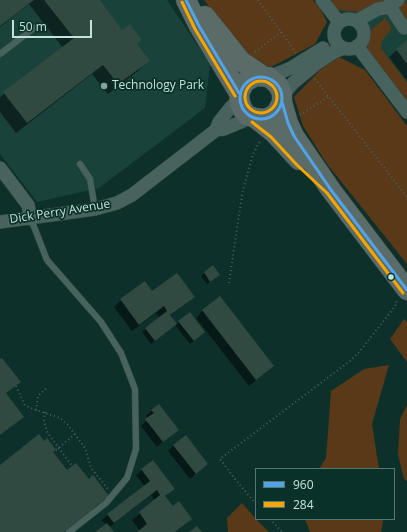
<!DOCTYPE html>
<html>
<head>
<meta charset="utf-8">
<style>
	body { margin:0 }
	#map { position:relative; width:407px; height:532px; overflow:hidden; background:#0e302a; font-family:"Open Sans",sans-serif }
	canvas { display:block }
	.legend { position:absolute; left:255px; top:468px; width:140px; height:52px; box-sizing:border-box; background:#0a3129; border:1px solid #547870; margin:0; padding:5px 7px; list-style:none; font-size:12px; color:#c2e3da }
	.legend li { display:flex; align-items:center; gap:8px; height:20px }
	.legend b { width:20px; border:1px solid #547870 }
	.scale { position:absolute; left:12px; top:20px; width:80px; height:18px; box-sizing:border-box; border:2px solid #c2e3da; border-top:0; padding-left:5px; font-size:12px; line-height:14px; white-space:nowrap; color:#c2e3da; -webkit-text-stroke:3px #0a3129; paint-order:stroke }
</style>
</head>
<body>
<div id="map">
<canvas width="407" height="532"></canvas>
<ul class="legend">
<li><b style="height:5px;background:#53a3e8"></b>960</li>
<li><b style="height:5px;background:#f7a600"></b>284</li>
</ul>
<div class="scale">50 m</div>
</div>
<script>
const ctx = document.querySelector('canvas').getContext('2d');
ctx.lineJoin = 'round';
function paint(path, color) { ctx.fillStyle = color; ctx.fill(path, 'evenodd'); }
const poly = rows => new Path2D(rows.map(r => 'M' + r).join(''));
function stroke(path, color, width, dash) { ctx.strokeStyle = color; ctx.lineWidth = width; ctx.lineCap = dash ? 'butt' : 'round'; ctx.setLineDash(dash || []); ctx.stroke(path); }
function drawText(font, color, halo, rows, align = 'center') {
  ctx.font = font + ' "Open Sans",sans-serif'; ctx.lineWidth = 3.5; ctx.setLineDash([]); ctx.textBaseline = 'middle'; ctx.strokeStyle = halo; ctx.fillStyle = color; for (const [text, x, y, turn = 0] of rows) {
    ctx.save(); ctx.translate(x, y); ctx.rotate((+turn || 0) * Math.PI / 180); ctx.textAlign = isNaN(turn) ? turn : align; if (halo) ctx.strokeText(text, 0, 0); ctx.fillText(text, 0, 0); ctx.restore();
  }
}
const built = poly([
	[0,0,167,0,210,64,205,108,99,188,37,202,0,154],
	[333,0,407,0,407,96,345,17]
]);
const green = poly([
	[204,0,313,0,322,12,327,22,315,44,271,67,260,64,243,49],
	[329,0,387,0,364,12,336,10],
	[407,1,407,20,406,20,398,8,399,6],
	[385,18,392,28,382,41,381,48,407,83,407,104,368,52,366,40,371,30],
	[339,57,365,70,407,126,407,264,327,164,303,126,294,97,320,70],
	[404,319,407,322,407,362,390,339],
	[389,365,372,424,379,469,319,469,326,458,331,391,364,369],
	[407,405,407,481,404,479,398,455,400,419],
	[242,503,256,519,269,532,228,532,227,518],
	[305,519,383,519,383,522,381,532,310,532]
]);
const shadow = poly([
	[0,0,98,0,122,31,136,44,148,61,138,71,108,94,92,74,16,133,0,112,0,97,63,48,29,4,0,27],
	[407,42,407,81,389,57],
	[213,266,215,278,207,284,201,276],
	[152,293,194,297,170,316,176,325,179,322,204,332,190,344,175,325,151,344,142,332,160,318,156,313,132,331,114,307,121,300],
	[203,310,272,366,249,386,196,318],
	[152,410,177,430,157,447,141,426,148,419,146,416],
	[174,445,207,464,190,479,168,451],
	[153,461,173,489,165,497,173,507,191,519,176,532,138,532,140,531,132,520,155,501,151,495,109,527,113,532,97,532,106,525,102,520,107,515,144,486,136,475]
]);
const building = poly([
	[0,0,34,0,0,26],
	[44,0,100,0,122,30,130,24,142,40,137,44,150,61,118,84,103,65,27,123,3,92,74,38],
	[407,40,407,64,396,49],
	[213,265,220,275,210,282,204,272],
	[177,273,195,297,170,315,177,324,155,341,145,328,167,311,164,306,139,325,120,299,145,281,152,291],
	[220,296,274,366,256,380,202,310],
	[190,312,205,332,194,341,178,321],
	[2,358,21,382,6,393,24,417,0,435,0,359],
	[159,404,179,430,163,442,145,419,154,413,151,410],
	[39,434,44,441,47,438,56,450,53,452,67,470,76,463,89,479,93,475,109,496,64,532,0,532,0,465],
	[186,435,208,464,196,474,173,445],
	[153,460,175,489,165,496,173,506,179,501,192,519,175,532,137,532,147,524,139,512,160,495,157,490,114,523,107,514,150,481,141,469],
	[107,523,114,532,95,532],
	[197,526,202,532,189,532]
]);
const path = poly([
	[258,0,296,53],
	[255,52,281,32],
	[315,79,407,197],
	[300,115,329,96],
	[229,283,239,215,243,190,253,154,260,141],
	[16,386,25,405,33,409,60,418,68,425,85,448,91,468,108,489],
	[36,410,38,396,47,388],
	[45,412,44,421,47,432,72,466],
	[56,450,75,434],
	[256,504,235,479,220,459,350,361,360,351,389,314,397,303,396,301],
	[270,519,282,532]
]);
const lane = poly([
	[0,54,34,28],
	[80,164,90,179,95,209],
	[31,219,47,260,101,322,121,353,135,389,136,449,127,478,106,503,69,532]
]);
const street = poly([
	[322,0,339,22],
	[389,5,404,28],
	'334 34a15 15 0 1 1 30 0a15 15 0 1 1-30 0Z',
	[356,21,378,9,385,8,398,0],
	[357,46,407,112],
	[269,77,291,68,323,48],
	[282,96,293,83,316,64,334,52,344,48],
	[216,130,219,122,231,107,239,100],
	[0,168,28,205,31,219],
	[0,222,95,209,117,203,132,195,216,130,224,129,243,121,250,116]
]);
const primary = poly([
	[186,0,199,26,239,93],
	[205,16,241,61,263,76],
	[282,102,277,112,272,116,265,119,255,118,247,115,243,110,240,103,239,93,245,82,256,76,269,77,278,85,282,93,282,102,288,123,294,136,331,190,407,290],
	[255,118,274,133,299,160]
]);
const bus1 = poly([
	[186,0,199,26,239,93],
	'240 98a21 21 0 1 1 42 0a21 21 0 1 1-42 0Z',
	[282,102,288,123,294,136,331,190,407,290]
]);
const bus2 = poly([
	[182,2,195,29,235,96],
	'245 97a16 16 0 1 1 32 0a16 16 0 1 1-32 0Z',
	[252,122,271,137,297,165,327,193,403,293]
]);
const markers = [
	[104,86,4,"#83a49c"],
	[391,277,3.5,"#c2e3da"]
];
const poiNames = [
	["Technology Park",112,86]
];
const streetNames = [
	["Dick Perry Avenue",60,212,-9]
];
paint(built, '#18423a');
paint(green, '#5a3918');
paint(shadow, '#0007');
paint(building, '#304941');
stroke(lane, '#304944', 7);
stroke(street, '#304944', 14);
stroke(primary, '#304944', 21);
stroke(path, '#4a625e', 2, [1, 3]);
stroke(lane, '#48635e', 6);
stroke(street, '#48635e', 13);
stroke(primary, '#5b6b68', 20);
stroke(bus1, '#53a3e8', 3);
stroke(bus2, '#f7a600', 3);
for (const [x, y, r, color] of markers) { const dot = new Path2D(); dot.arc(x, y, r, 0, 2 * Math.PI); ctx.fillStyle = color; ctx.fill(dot); stroke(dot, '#0a3129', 1.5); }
drawText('12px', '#c2e3da', '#0a3129', poiNames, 'left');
drawText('12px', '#c2e3da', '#0a3129', streetNames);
</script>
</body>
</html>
